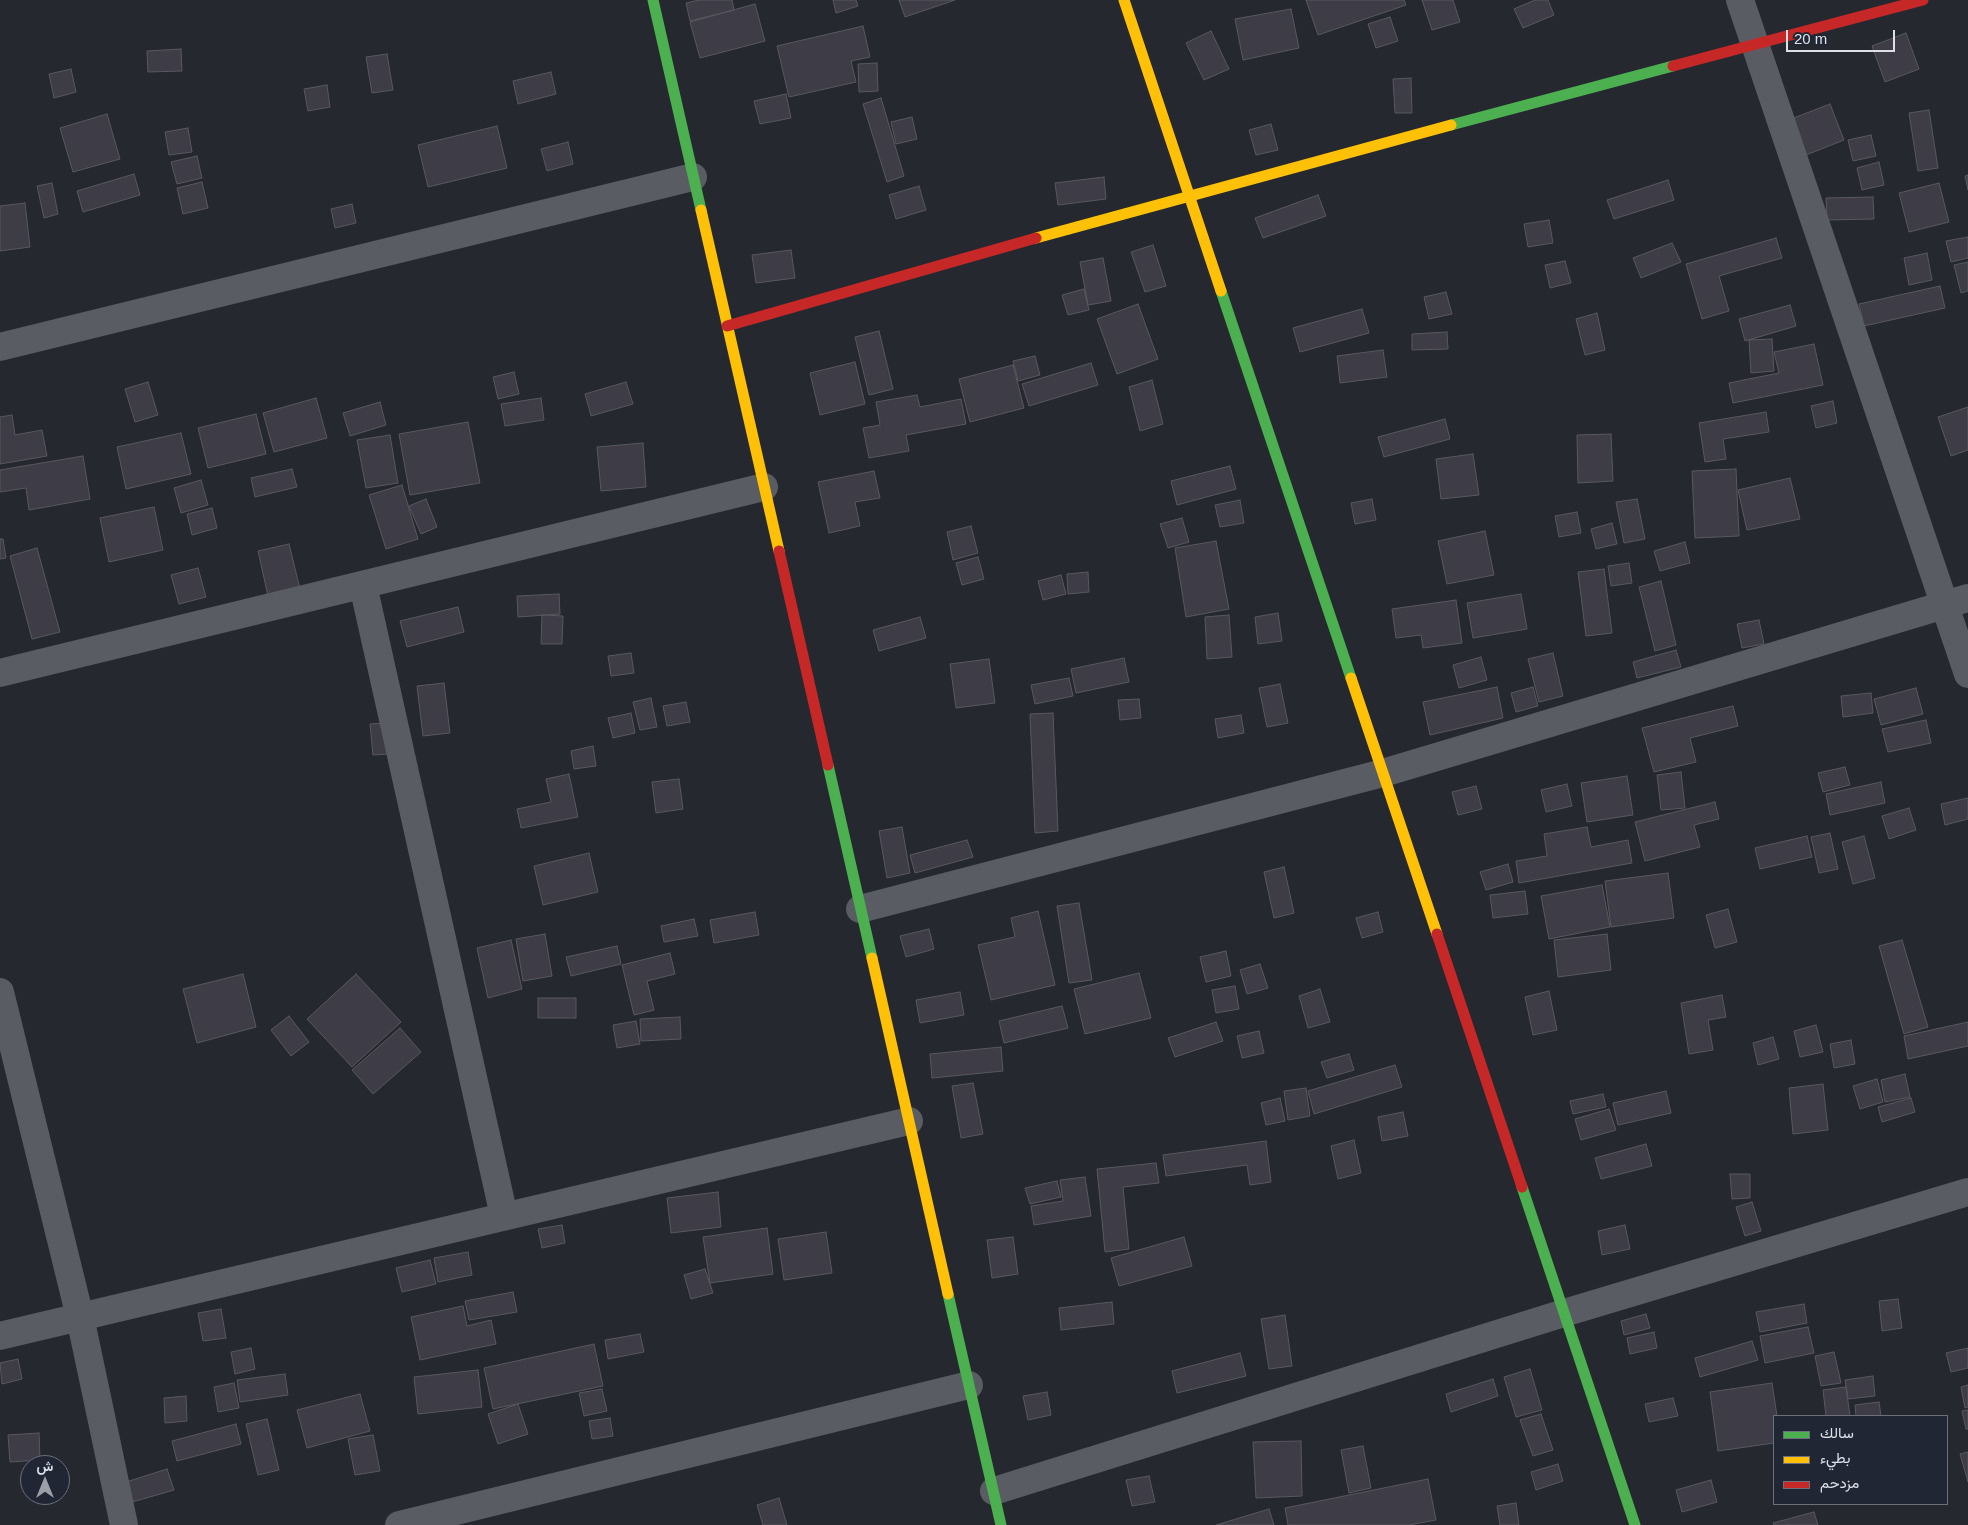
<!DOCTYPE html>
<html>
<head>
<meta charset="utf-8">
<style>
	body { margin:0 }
	#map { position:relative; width:1968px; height:1525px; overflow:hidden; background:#25282f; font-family:Helvetica,Vazirmatn,sans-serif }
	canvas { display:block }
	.legend { position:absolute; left:1773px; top:1415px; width:175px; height:90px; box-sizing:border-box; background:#202634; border:1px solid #6b707c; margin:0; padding:6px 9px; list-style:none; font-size:15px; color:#dbe0e9 }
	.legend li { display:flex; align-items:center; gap:10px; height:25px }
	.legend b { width:25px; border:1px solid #6b707c }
	.north { position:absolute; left:20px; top:1455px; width:50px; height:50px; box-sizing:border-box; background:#202634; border:1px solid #6b707c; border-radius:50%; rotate:0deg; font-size:14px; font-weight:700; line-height:20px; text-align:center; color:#dbe0e9 }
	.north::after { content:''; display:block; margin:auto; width:18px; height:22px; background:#9ba0a8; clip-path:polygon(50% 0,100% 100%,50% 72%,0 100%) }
	.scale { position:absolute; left:1786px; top:30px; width:109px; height:22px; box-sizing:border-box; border:2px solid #dbe0e9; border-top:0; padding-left:6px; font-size:15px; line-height:18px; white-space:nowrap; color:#dbe0e9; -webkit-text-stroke:4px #202634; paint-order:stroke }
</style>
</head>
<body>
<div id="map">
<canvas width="1968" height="1525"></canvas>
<ul class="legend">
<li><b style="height:6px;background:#4caf50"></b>سالك</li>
<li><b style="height:6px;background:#ffc107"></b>بطيء</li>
<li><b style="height:6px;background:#c62828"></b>مزدحم</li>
</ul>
<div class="north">ش</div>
<div class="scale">20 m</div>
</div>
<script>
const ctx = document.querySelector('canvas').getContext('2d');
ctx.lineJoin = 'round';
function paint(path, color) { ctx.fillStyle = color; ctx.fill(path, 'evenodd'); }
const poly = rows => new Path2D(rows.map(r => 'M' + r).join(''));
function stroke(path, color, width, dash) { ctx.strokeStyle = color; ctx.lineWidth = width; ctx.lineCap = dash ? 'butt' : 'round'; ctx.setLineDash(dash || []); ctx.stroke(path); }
const building = poly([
	[699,0,732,0,734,10,690,21,686,3,699,0],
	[833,0,856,0,858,6,836,13,833,0],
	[899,0,955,0,905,17,899,0],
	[1306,0,1404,0,1406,5,1318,35,1306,0],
	[1422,0,1453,0,1460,22,1432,30,1422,0],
	[1535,0,1548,0,1554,15,1523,28,1514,9,1535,0],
	[755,4,765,41,700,58,690,22,755,4],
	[1291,9,1299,48,1243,60,1235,19,1291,9],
	[1390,17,1398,41,1376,48,1368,24,1390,17],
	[863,26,870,57,851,61,856,82,789,97,777,46,863,26],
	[1211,31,1229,69,1204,80,1186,43,1211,31],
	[1906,33,1919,69,1885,82,1872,46,1906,33],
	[181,49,182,71,148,72,147,51,181,49],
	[387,54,393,90,372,93,366,57,387,54],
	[877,63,878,91,859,92,858,64,877,63],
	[71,69,76,92,54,98,49,74,71,69],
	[551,72,556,94,518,104,513,81,551,72],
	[1411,78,1412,113,1395,113,1393,79,1411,78],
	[327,85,330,107,308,111,304,89,327,85],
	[786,94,791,118,760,124,754,101,786,94],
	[881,98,904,176,887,182,863,104,881,98],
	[1830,104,1844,140,1806,155,1791,119,1830,104],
	[1929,110,1938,168,1918,171,1909,113,1929,110],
	[107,114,120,159,73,172,60,128,107,114],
	[912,117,917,139,896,144,891,122,912,117],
	[1271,124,1278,150,1256,155,1249,130,1271,124],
	[497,126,507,168,428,187,418,145,497,126],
	[188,128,192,152,169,155,165,132,188,128],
	[1871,135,1876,156,1853,161,1848,140,1871,135],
	[568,142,573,164,547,171,541,149,568,142],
	[197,156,202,178,177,184,171,162,197,156],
	[1879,162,1884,185,1862,190,1857,168,1879,162],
	[134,174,140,195,83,212,77,191,134,174],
	[1968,175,1968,190,1965,176,1968,175],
	[1104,177,1106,199,1058,205,1055,183,1104,177],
	[1668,180,1674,200,1614,219,1607,200,1668,180],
	[202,182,208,208,183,214,177,188,202,182],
	[52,183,58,214,44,218,37,186,52,183],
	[1939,183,1949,222,1909,232,1899,193,1939,183],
	[919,186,926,210,896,219,889,195,919,186],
	[1318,195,1326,216,1263,238,1255,218,1318,195],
	[1873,197,1874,219,1827,220,1826,198,1873,197],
	[25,203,30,247,0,251,0,206,25,203],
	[352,204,356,223,335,228,331,209,352,204],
	[1549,220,1553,243,1528,247,1524,224,1549,220],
	[1968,237,1968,258,1951,262,1946,241,1968,237],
	[1776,238,1782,258,1719,276,1729,311,1702,319,1686,264,1776,238],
	[1672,243,1681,262,1641,278,1633,258,1672,243],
	[1153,245,1166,286,1145,292,1131,252,1153,245],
	[791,250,795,278,756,283,752,255,791,250],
	[1927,253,1932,280,1909,285,1904,258,1927,253],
	[1103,258,1111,301,1088,305,1080,262,1103,258],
	[1565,261,1571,283,1550,288,1545,265,1565,261],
	[1968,262,1968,291,1961,293,1954,265,1968,262],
	[1940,286,1945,308,1864,326,1859,304,1940,286],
	[1084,289,1089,310,1068,315,1062,295,1084,289],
	[1446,292,1452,314,1429,319,1424,297,1446,292],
	[1138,304,1158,359,1117,374,1097,319,1138,304],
	[1790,305,1796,326,1745,341,1739,319,1790,305],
	[1362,309,1369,333,1300,352,1293,328,1362,309],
	[1597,313,1605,350,1585,355,1576,319,1597,313],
	[879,331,893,389,869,395,855,337,879,331],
	[1447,332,1448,349,1412,350,1412,334,1447,332],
	[1772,339,1774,371,1751,373,1749,340,1772,339],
	[1814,344,1823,385,1733,403,1729,383,1779,373,1774,352,1814,344],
	[1383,350,1387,377,1340,383,1337,356,1383,350],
	[1035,356,1040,375,1018,381,1013,361,1035,356],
	[855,362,865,404,820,415,810,373,855,362],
	[1091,363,1098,385,1029,406,1022,384,1091,363],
	[1013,365,1024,408,970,422,959,379,1013,365],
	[514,372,519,394,498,399,493,377,514,372],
	[1152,380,1163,424,1140,431,1129,387,1152,380],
	[148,382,158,415,135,422,125,389,148,382],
	[626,382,633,404,591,416,585,394,626,382],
	[917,395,920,407,961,399,966,424,906,435,909,451,869,458,863,428,880,425,876,402,917,395],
	[316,398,327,438,274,452,263,413,316,398],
	[541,398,544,420,505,426,501,404,541,398],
	[1833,401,1837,423,1816,428,1811,406,1833,401],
	[380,402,386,425,350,436,343,413,380,402],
	[1968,407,1968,450,1951,456,1938,417,1968,407],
	[1766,412,1769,432,1723,439,1726,459,1705,462,1699,423,1766,412],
	[256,414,266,454,208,468,198,428,256,414],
	[12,415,15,435,42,430,47,456,0,464,0,417,12,415],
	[1445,419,1450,439,1384,457,1378,437,1445,419],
	[468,422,480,483,410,495,399,434,468,422],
	[181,433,191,474,126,489,117,447,181,433],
	[1611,434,1613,481,1578,483,1577,435,1611,434],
	[390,435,398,483,366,488,357,440,390,435],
	[643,443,646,487,601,491,597,447,643,443],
	[1473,454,1479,495,1441,499,1436,459,1473,454],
	[83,456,90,499,29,510,26,488,0,492,0,470,83,456],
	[1230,466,1236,489,1177,505,1171,481,1230,466],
	[292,469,297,487,255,497,251,478,292,469],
	[1736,469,1739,536,1695,538,1692,471,1736,469],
	[874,471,880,498,855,502,860,526,829,533,818,482,874,471],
	[1790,478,1800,519,1747,530,1738,490,1790,478],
	[201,480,208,505,181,513,174,488,201,480],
	[402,485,418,539,386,549,369,495,402,485],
	[426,499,437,527,421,534,409,506,426,499],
	[1372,499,1376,520,1355,524,1351,503,1372,499],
	[1637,499,1645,539,1624,543,1616,502,1637,499],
	[1240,500,1244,523,1220,527,1215,505,1240,500],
	[154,507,163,550,109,562,100,518,154,507],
	[212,508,217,528,192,535,187,514,212,508],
	[1577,512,1581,533,1559,537,1555,516,1577,512],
	[1182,518,1189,542,1168,548,1160,524,1182,518],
	[1612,523,1617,544,1596,549,1591,529,1612,523],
	[971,526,978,553,953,560,947,532,971,526],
	[1485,531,1494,575,1447,584,1438,541,1485,531],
	[0,539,3,539,6,558,0,559,0,539],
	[1216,541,1229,609,1186,617,1175,548,1216,541],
	[1685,542,1690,563,1660,571,1654,551,1685,542],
	[289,544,300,589,268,596,258,551,289,544],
	[37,548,60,632,32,639,10,556,37,548],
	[978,557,984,579,962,585,956,563,978,557],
	[1629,563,1632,583,1611,586,1608,566,1629,563],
	[198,568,206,597,179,604,171,575,198,568],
	[1604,569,1612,633,1586,636,1578,572,1604,569],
	[1088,572,1089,592,1068,594,1067,574,1088,572],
	[1061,575,1066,594,1043,600,1038,581,1061,575],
	[1661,581,1676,645,1655,651,1639,587,1661,581],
	[559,594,560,614,518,617,517,596,559,594],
	[1521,594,1527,629,1473,638,1467,603,1521,594],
	[1456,600,1462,643,1423,648,1421,635,1396,638,1392,609,1456,600],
	[458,607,464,632,407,647,400,621,458,607],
	[1278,613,1282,641,1258,644,1255,617,1278,613],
	[542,615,563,616,562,644,541,644,542,615],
	[1229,615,1232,657,1207,659,1205,617,1229,615],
	[920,617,926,638,879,651,873,630,920,617],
	[1759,620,1764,644,1742,648,1737,624,1759,620],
	[1676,650,1681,667,1637,678,1633,662,1676,650],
	[631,653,634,673,611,676,608,656,631,653],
	[1553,653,1563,696,1539,702,1528,659,1553,653],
	[1481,657,1487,680,1459,688,1453,665,1481,657],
	[1124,658,1129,682,1076,693,1071,669,1124,658],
	[989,659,995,703,956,708,950,664,989,659],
	[1069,678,1073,696,1035,704,1031,685,1069,678],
	[444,683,450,733,423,736,417,686,444,683],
	[1280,684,1288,723,1267,727,1259,688,1280,684],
	[1497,687,1503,718,1430,735,1423,702,1497,687],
	[1533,687,1538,706,1516,712,1511,693,1533,687],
	[1916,688,1923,714,1881,725,1874,699,1916,688],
	[1871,693,1873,713,1843,717,1841,696,1871,693],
	[651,698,657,727,640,730,633,702,651,698],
	[1139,699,1141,718,1120,720,1118,700,1139,699],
	[686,702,690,722,667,726,663,706,686,702],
	[1733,706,1738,726,1690,738,1696,762,1654,772,1642,728,1733,706],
	[631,713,635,733,613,738,608,718,631,713],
	[1053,713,1058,831,1035,833,1030,714,1053,713],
	[1241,715,1244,733,1218,738,1215,719,1241,715],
	[1926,720,1931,743,1888,752,1882,729,1926,720],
	[386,723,388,754,373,755,370,724,386,723],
	[593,746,596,766,574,769,571,751,593,746],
	[1845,767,1850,785,1823,792,1818,773,1845,767],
	[1681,772,1685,808,1661,810,1657,775,1681,772],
	[569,774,578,817,521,828,517,809,551,802,546,779,569,774],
	[1627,776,1633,815,1587,822,1581,783,1627,776],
	[679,779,683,809,656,813,652,782,679,779],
	[1881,782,1885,803,1830,815,1826,794,1881,782],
	[1567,784,1572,806,1546,812,1541,790,1567,784],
	[1476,786,1482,809,1458,815,1452,792,1476,786],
	[1968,798,1968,819,1945,825,1941,804,1968,798],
	[1715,802,1719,819,1694,825,1700,847,1645,861,1635,822,1715,802],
	[1909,808,1916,830,1889,839,1882,816,1909,808],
	[902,827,910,873,887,878,879,831,902,827],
	[1587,827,1591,847,1628,840,1632,863,1519,883,1516,861,1547,856,1544,834,1587,827],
	[1830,833,1838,869,1819,873,1811,837,1830,833],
	[1807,836,1812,857,1760,869,1755,848,1807,836],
	[1864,836,1875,878,1853,884,1842,842,1864,836],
	[967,840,973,857,915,873,910,855,967,840],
	[589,853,598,892,543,905,534,866,589,853],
	[1508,864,1513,882,1486,890,1480,872,1508,864],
	[1284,867,1294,913,1274,918,1264,872,1284,867],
	[1668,873,1674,918,1611,927,1605,881,1668,873],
	[1602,885,1610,927,1549,939,1541,896,1602,885],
	[1525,891,1528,914,1493,918,1490,895,1525,891],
	[1079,903,1092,980,1069,983,1057,906,1079,903],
	[1728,909,1737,942,1715,948,1706,915,1728,909],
	[1038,911,1055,985,991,1000,978,945,1015,937,1011,918,1038,911],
	[755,912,759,935,714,943,710,920,755,912],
	[1378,912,1383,932,1362,938,1356,918,1378,912],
	[694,919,698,936,664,942,661,926,694,919],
	[929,929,934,949,906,957,900,936,929,929],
	[545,934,552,976,523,981,516,939,545,934],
	[1607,934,1611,970,1558,977,1554,940,1607,934],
	[511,940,522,989,488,998,477,948,511,940],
	[1902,940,1928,1027,1904,1034,1879,946,1902,940],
	[617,946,621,964,571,976,566,957,617,946],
	[1226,951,1231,976,1206,982,1200,957,1226,951],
	[670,953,675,974,647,981,654,1010,634,1015,622,965,670,953],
	[1260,964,1268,988,1247,994,1240,970,1260,964],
	[1139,973,1151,1018,1085,1034,1074,989,1139,973],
	[243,974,256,1027,197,1043,183,989,243,974],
	[356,974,401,1022,352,1067,307,1019,356,974],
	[1235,986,1239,1009,1216,1013,1212,990,1235,986],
	[1320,989,1330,1022,1308,1028,1299,996,1320,989],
	[1549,991,1557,1030,1533,1035,1525,997,1549,991],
	[960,992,964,1015,920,1023,916,1000,960,992],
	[1722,995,1726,1017,1708,1020,1713,1050,1689,1054,1681,1003,1722,995],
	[538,998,576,998,576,1018,538,1018,538,998],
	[1062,1006,1068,1028,1004,1043,999,1021,1062,1006],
	[289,1016,309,1042,291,1056,271,1030,289,1016],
	[680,1017,681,1039,641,1041,640,1019,680,1017],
	[636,1021,640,1044,617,1048,613,1025,636,1021],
	[1216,1022,1223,1041,1175,1057,1168,1038,1216,1022],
	[1968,1022,1968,1046,1908,1059,1904,1036,1968,1022],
	[1816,1025,1823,1052,1800,1057,1794,1031,1816,1025],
	[400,1028,421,1052,373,1094,352,1070,400,1028],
	[1259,1031,1264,1053,1242,1058,1237,1036,1259,1031],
	[1773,1037,1779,1059,1758,1065,1753,1043,1773,1037],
	[1851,1040,1855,1064,1834,1068,1830,1044,1851,1040],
	[1001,1047,1003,1071,932,1078,930,1054,1001,1047],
	[1349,1054,1354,1070,1327,1078,1321,1062,1349,1054],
	[1395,1065,1402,1087,1314,1114,1308,1091,1395,1065],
	[1905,1074,1910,1097,1885,1102,1881,1080,1905,1074],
	[1877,1079,1883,1102,1860,1109,1853,1086,1877,1079],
	[973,1083,983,1134,961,1138,952,1086,973,1083],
	[1823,1084,1828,1130,1793,1134,1789,1088,1823,1084],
	[1306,1088,1310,1116,1288,1120,1284,1091,1306,1088],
	[1666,1091,1671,1113,1618,1125,1613,1103,1666,1091],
	[1603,1094,1606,1107,1573,1114,1570,1101,1603,1094],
	[1280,1098,1285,1121,1266,1125,1261,1103,1280,1098],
	[1911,1098,1915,1112,1882,1122,1878,1107,1911,1098],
	[1609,1109,1616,1130,1581,1140,1575,1119,1609,1109],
	[1403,1112,1408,1136,1382,1141,1378,1117,1403,1112],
	[1354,1140,1361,1173,1338,1179,1331,1146,1354,1140],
	[1266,1141,1271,1182,1250,1185,1247,1165,1166,1176,1163,1155,1266,1141],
	[1646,1144,1652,1166,1601,1179,1595,1158,1646,1144],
	[1156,1163,1159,1183,1123,1187,1129,1249,1105,1252,1097,1169,1156,1163],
	[1730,1174,1750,1174,1750,1198,1732,1199,1730,1174],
	[1085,1177,1091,1216,1034,1225,1031,1206,1063,1201,1060,1180,1085,1177],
	[1057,1181,1061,1197,1030,1204,1025,1188,1057,1181],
	[718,1192,721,1227,671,1233,667,1198,718,1192],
	[1752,1202,1761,1231,1745,1236,1736,1207,1752,1202],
	[562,1225,565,1243,542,1248,538,1229,562,1225],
	[1625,1225,1630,1249,1602,1255,1598,1231,1625,1225],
	[767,1228,773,1274,710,1283,703,1237,767,1228],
	[826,1232,832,1273,784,1280,778,1239,826,1232],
	[1013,1237,1018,1274,992,1278,987,1240,1013,1237],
	[1184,1237,1192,1266,1119,1286,1111,1258,1184,1237],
	[468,1252,472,1275,438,1282,434,1258,468,1252],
	[430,1260,436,1284,402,1292,396,1268,430,1260],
	[705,1269,713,1293,691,1299,684,1275,705,1269],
	[513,1292,517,1312,469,1320,465,1301,513,1292],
	[1898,1299,1902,1328,1882,1331,1879,1301,1898,1299],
	[1112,1302,1114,1324,1061,1330,1059,1308,1112,1302],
	[1804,1304,1807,1323,1760,1332,1756,1312,1804,1304],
	[463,1306,467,1326,491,1320,496,1344,420,1360,411,1317,463,1306],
	[221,1309,226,1338,203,1341,198,1313,221,1309],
	[1646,1314,1650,1328,1624,1335,1621,1321,1646,1314],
	[1285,1315,1292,1366,1269,1369,1261,1319,1285,1315],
	[1808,1327,1814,1353,1765,1363,1760,1336,1808,1327],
	[1654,1332,1657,1348,1630,1354,1627,1338,1654,1332],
	[640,1334,644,1352,608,1359,605,1340,640,1334],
	[1752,1341,1758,1360,1700,1377,1695,1358,1752,1341],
	[594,1344,603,1386,493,1409,484,1368,594,1344],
	[251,1348,255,1369,235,1374,231,1352,251,1348],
	[1968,1348,1968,1368,1951,1372,1946,1353,1968,1348],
	[1834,1352,1841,1383,1821,1386,1815,1356,1834,1352],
	[1240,1353,1246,1376,1177,1393,1172,1371,1240,1353],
	[18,1359,22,1379,2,1384,0,1363,18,1359],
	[1530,1369,1542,1410,1516,1417,1504,1377,1530,1369],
	[478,1370,482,1407,418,1414,414,1377,478,1370],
	[285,1374,288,1395,240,1402,237,1380,285,1374],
	[1873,1376,1875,1396,1848,1399,1845,1380,1873,1376],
	[1493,1379,1498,1396,1451,1412,1446,1394,1493,1379],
	[234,1383,239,1408,218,1412,214,1387,234,1383],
	[1772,1383,1777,1416,1774,1416,1774,1443,1718,1451,1710,1392,1772,1383],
	[1968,1385,1968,1407,1965,1408,1961,1387,1968,1385],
	[1846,1387,1850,1416,1826,1416,1823,1390,1846,1387],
	[602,1389,607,1411,584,1416,579,1393,602,1389],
	[1047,1392,1051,1415,1028,1420,1023,1396,1047,1392],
	[360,1394,370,1431,307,1448,297,1410,360,1394],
	[186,1396,187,1421,165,1423,164,1398,186,1396],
	[1673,1398,1678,1416,1649,1422,1645,1404,1673,1398],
	[1879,1402,1881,1416,1856,1416,1855,1405,1879,1402],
	[518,1404,528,1434,498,1444,488,1414,518,1404],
	[1968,1410,1968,1429,1966,1429,1962,1411,1968,1410],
	[1541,1414,1553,1450,1533,1456,1520,1420,1541,1414],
	[610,1418,613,1436,592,1439,589,1421,610,1418],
	[267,1419,279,1470,258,1475,246,1424,267,1419],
	[236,1424,241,1444,177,1461,172,1441,236,1424],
	[39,1433,40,1460,10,1462,8,1435,39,1433],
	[373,1435,380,1471,355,1475,348,1439,373,1435],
	[1301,1441,1302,1496,1256,1498,1253,1442,1301,1441],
	[1363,1446,1371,1488,1349,1493,1341,1450,1363,1446],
	[1968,1452,1968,1482,1960,1454,1968,1452],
	[1558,1464,1563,1481,1536,1490,1531,1472,1558,1464],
	[167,1469,174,1490,129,1503,123,1483,167,1469],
	[1149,1476,1155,1502,1132,1506,1126,1480,1149,1476],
	[1428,1479,1436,1520,1409,1525,1288,1525,1285,1508,1428,1479],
	[1711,1480,1717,1502,1682,1512,1676,1490,1711,1480],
	[779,1498,787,1525,763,1525,757,1505,779,1498],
	[1516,1503,1519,1525,1500,1525,1497,1506,1516,1503],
	[1269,1509,1274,1525,1216,1525,1269,1509],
	[1814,1512,1818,1525,1774,1525,1773,1523,1814,1512]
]);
const street = poly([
	[1740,0,1968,674],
	[0,347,693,177],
	[363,585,504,1216],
	[0,673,764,487],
	[860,909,1383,773,1968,598],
	[0,992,80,1317,124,1525],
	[0,1336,909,1121],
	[994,1491,1564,1313,1968,1192],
	[399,1525,969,1385]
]);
const fast = poly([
	[653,0,701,210],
	[1451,125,1673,66],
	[1221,291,1351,678],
	[828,765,872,958],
	[1522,1187,1635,1525],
	[948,1294,1001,1525]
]);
const slow = poly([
	[1124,0,1221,291],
	[701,210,779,551],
	[1036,238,1451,125],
	[1351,678,1437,934],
	[872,958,948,1294]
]);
const jam = poly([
	[1673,66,1923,0],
	[727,326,1036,238],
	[779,551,828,765],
	[1437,934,1522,1187]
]);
paint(building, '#3e3d47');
stroke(building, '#59585f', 1);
stroke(street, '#595c62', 28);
stroke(fast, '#4caf50', 11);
stroke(slow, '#ffc107', 11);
stroke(jam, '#c62828', 11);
</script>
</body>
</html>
